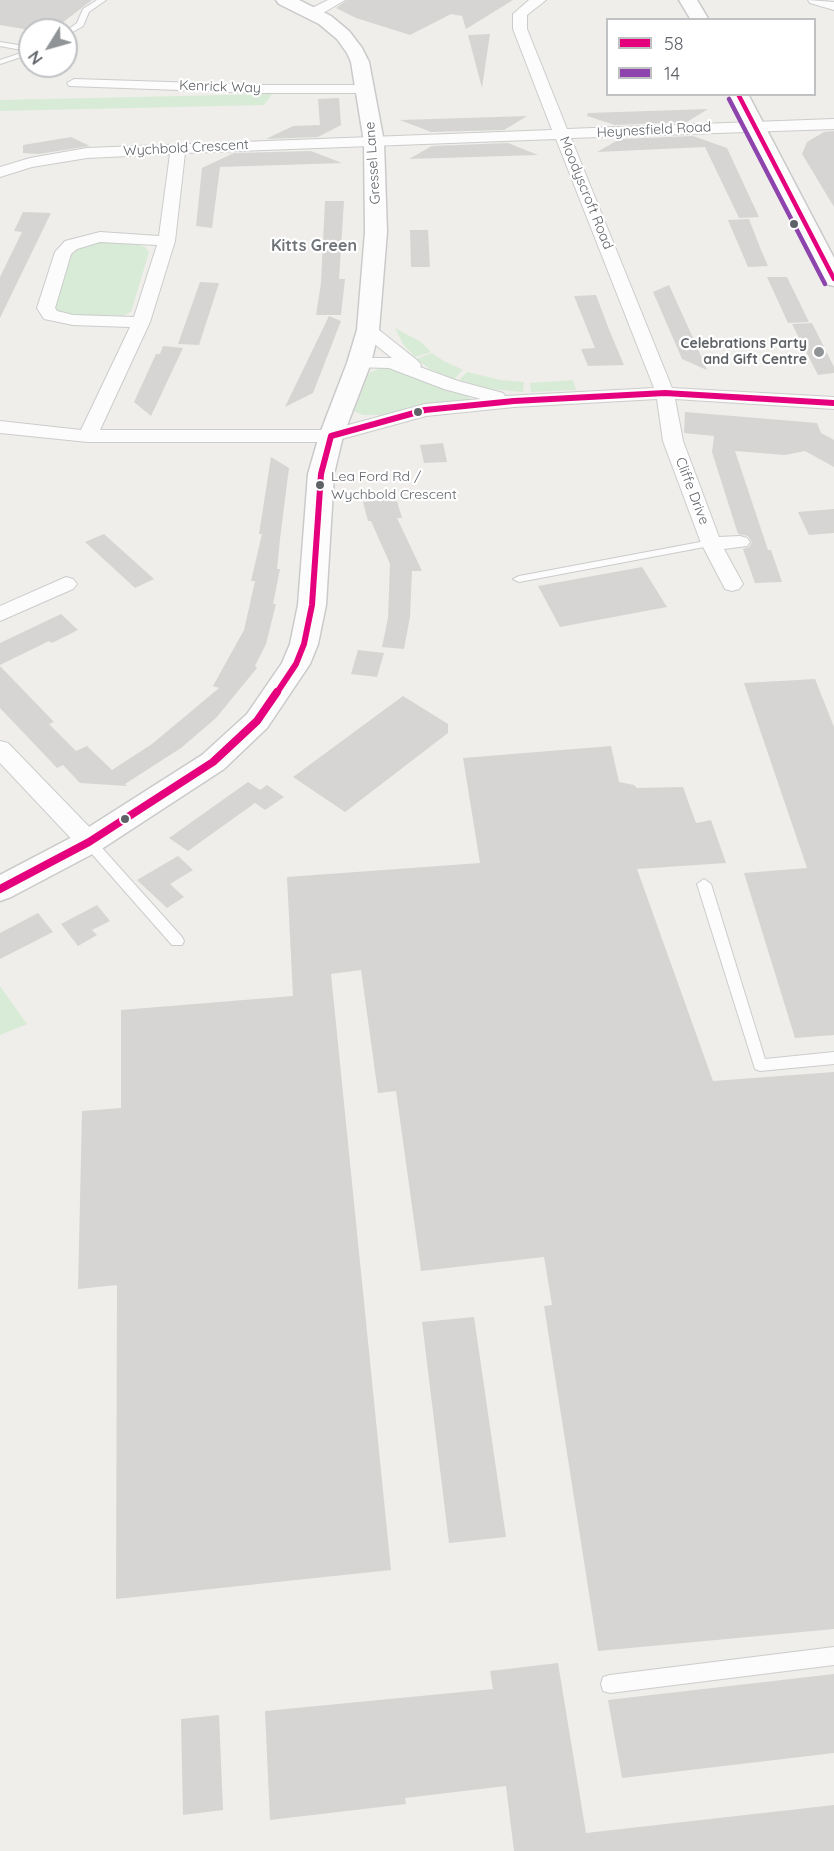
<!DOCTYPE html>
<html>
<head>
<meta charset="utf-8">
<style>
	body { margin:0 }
	#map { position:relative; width:834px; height:1851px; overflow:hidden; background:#efeeea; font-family:Quicksand,sans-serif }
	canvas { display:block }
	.legend { position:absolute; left:606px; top:18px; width:210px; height:78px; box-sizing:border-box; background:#fff; border:2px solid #bfc1c3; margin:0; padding:8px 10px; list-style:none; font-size:18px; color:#5f6368 }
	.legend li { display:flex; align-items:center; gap:12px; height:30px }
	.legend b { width:30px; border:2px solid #bfc1c3 }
	.north { position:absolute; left:18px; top:18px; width:60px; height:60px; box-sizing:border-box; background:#fff; border:2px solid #bfc1c3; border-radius:50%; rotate:233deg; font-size:16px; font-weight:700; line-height:24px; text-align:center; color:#5f6368 }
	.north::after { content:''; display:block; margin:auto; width:21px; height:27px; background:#919496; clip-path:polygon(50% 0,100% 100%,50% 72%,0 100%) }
</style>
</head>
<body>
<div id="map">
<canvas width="834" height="1851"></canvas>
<ul class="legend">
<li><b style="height:8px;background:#e5007d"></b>58</li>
<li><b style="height:8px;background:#8e44ad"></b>14</li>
</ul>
<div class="north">N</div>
</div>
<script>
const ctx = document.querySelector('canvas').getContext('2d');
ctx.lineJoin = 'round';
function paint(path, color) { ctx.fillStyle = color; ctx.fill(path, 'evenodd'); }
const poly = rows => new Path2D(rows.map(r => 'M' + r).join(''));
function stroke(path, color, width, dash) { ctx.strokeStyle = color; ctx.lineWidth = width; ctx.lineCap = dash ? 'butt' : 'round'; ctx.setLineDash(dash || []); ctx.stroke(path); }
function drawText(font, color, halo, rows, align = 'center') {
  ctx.font = font + ' Quicksand,sans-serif'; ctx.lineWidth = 4.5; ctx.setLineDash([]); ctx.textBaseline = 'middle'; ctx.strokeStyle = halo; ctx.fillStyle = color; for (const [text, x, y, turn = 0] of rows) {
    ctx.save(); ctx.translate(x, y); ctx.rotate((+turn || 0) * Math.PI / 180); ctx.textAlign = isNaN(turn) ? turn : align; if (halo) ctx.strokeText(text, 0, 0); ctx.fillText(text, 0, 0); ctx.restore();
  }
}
const green = poly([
	[272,94,264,105,0,111,0,100],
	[100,241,133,243,145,247,149,252,131,312,121,317,69,316,59,313,55,309,70,252,77,246],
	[395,328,421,342,431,352,415,357,403,344],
	[432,353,444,361,463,370,454,379,430,369,416,359],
	[385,366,390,366,467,395,471,399,383,415,363,415,354,411,369,373],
	[467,372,501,380,524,382,523,392,491,389,459,380],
	[573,380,576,390,531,392,530,383],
	[0,986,27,1024,0,1035]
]);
const building = poly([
	[0,0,92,0,53,30,30,30,0,25],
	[347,0,513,0,466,29,462,16,451,14,410,35,356,18,336,8],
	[490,34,482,88,468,35],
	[339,98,341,125,343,124,318,137,266,139,293,126,320,125,318,99],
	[708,109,687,122,615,125,587,116,588,113],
	[527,116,504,130,431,132,400,120],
	[834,131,834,207,802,154,807,142,824,132],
	[693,136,727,148,759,217,739,218,705,147,597,152,620,139],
	[71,137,90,146,39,154,23,153,23,145],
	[508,143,538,155,409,159,432,146],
	[311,151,342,163,220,167,212,228,196,226,202,168,234,153],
	[325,201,344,201,339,279,345,279,341,315,316,315,321,283],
	[23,212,51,213,0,318,0,277,22,232,14,231],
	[749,219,761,250,768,266,748,267,728,220],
	[410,230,428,230,430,267,411,267],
	[767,277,787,277,809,322,788,323],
	[200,282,219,283,199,345,178,344],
	[669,285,694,340,707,370,682,359,653,292],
	[596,295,610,332,624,365,588,366,581,349,595,348,574,296],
	[329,316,341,321,313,393,285,407],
	[812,323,834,367,834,373,818,375,792,324],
	[163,346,183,348,151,416,134,402,156,354,160,354],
	[685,412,817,423,821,433,834,440,834,467,805,451,785,455,735,451,768,550,771,550,782,582,755,583,743,549,749,547,752,542,748,536,738,534,712,452,714,436,684,433],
	[443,443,447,462,424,463,420,445],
	[271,457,289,468,280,539,277,569,280,569,273,604,276,604,266,644,255,666,257,668,216,718,181,748,125,784,127,786,80,783,63,765,57,768,0,708,0,666,54,722,49,724,76,751,87,746,112,770,152,744,219,688,213,686,244,630,255,581,251,581,262,534,259,534],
	[396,498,402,518,397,518,422,571,412,571,410,617,404,649,382,647,388,618,390,564,371,521,368,521,363,502],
	[834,509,834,533,809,535,798,512],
	[104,534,154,579,135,588,85,542],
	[642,567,667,607,560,627,538,586],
	[61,614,78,630,52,643,49,641,0,665,0,643],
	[358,650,384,653,377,677,351,674],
	[815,679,834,727,834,1035,795,1038,744,873,807,868,744,683],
	[403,696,448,724,448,733,345,812,293,777],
	[611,746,619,782,634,785,637,788,683,787,696,823,711,820,726,863,637,869,713,1081,834,1072,834,1629,598,1651,544,1306,552,1305,544,1257,421,1271,396,1091,378,1093,361,970,331,974,391,1570,116,1599,117,1285,78,1289,82,1111,121,1108,121,1010,293,996,287,877,480,863,463,758],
	[248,782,260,790,267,785,284,797,265,810,255,803,188,851,169,838],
	[178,856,193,870,170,884,184,897,167,908,137,880],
	[97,905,110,921,92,930,97,935,78,946,61,924],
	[38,913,53,932,0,959,0,933],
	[474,1317,506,1537,449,1543,422,1322],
	[558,1663,586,1833,834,1805,834,1851,514,1851,506,1786,405,1798,406,1804,270,1820,265,1711,493,1689,490,1671],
	[834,1674,834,1753,622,1778,608,1700],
	[219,1715,223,1810,183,1815,181,1719]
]);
const lane = poly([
	[97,0,106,0,89,12,83,26,66,36,66,31,77,23,83,9,97,0],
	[0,42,30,47,30,54,0,64,0,60,27,51,0,46,0,42],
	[711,540,715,541,715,545,519,582,513,579,519,576,711,540],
	[89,837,94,839,182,937,184,941,182,945,172,945,84,845,83,842,89,837],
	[704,879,711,884,765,1059,834,1052,834,1064,760,1071,755,1069,697,884,704,879],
	[834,1647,834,1665,610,1693,603,1691,601,1684,603,1677,610,1675,834,1647]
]);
const street = poly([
	[328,0,345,0,318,16,308,16,306,13,308,10,328,0],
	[529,0,546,0,527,15,527,29,567,129,834,119,834,129,571,138,672,388,834,397,834,409,675,399,683,441,719,537,740,536,747,538,750,542,747,546,724,549,743,584,739,589,732,591,725,589,701,543,663,441,657,399,514,407,426,416,331,442,88,442,0,433,0,421,81,430,130,327,73,325,44,319,37,308,55,252,65,241,100,232,159,236,170,154,87,158,32,167,0,177,0,167,30,158,87,148,552,130,513,29,513,14,529,0],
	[556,139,654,388,505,396,503,393,458,381,420,367,421,365,418,361,374,326,368,325,362,326,359,330,362,334,392,358,359,358,353,359,350,363,353,367,389,368,444,389,481,399,425,404,330,430,100,430,150,322,175,241,185,153,556,139],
	[100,242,157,245,134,317,73,315,57,311,55,308,71,254,77,249,100,242],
	[808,0,834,2,834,10,810,3,808,0],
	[74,79,262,85,365,85,372,89,365,93,262,93,69,86,67,83,74,79],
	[66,577,73,579,77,584,73,589,0,621,0,606,66,577],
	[0,741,8,743,98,836,101,842,98,848,89,851,80,848,0,763,0,741]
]);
const secondary = poly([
	[276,0,299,0,331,16,349,31,362,48,369,62,384,142,387,232,379,330,371,363,343,436,334,474,326,605,318,644,310,664,267,728,224,769,100,850,11,897,0,901,0,875,78,834,202,755,247,714,282,663,290,644,298,605,308,474,319,436,347,363,357,330,365,232,364,142,351,62,347,53,337,39,319,24,279,4,276,0],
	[679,0,697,0,709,20,691,20,679,0],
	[729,94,748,94,834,258,834,286,826,284,823,279,729,94]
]);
const bus1Far2 = poly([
	[738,94,834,279]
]);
const bus1Far1 = poly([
	[276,694,296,664,304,644,312,605,321,474,331,436,425,410,514,401,665,393,834,403]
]);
const bus1 = poly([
	[0,889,89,842,213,762,257,721,277,692]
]);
const bus2 = poly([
	[729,99,825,284]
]);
const markers = [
	[794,224,5,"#5f6368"],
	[819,352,6,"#919496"],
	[418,412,5,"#5f6368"],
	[320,485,5,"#5f6368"],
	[125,819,5,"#5f6368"]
];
const farStreetnames = [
	["Kenrick Way",220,87,2],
	["Heynesfield Road",654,130,-3],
	["Wychbold Crescent",186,148,-3],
	["Gressel Lane",373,163,-94],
	["Moodyscroft Road",586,193,68],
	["Cliffe Drive",692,491,69]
];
const farPoinames = [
	["Celebrations Party",807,344],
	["and Gift Centre",807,360]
];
const busNames = [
	["Lea Ford Rd /",331,477],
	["Wychbold Crescent",331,495]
];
const farQuarternames = [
	["Kitts Green",314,246]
];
paint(green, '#d8ebd6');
paint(building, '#d6d5d3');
stroke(lane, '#cbcccc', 2);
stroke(street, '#cbcccc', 2);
stroke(secondary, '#cacacb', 3);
paint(lane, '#fdfcfc');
paint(street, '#fdfcfc');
paint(secondary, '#fdfcfc');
stroke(bus1Far2, '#e5007d', 4.5);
stroke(bus1Far1, '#e5007d', 6);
stroke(bus1, '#e5007d', 8);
stroke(bus2, '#8e44ad', 4.5);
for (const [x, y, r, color] of markers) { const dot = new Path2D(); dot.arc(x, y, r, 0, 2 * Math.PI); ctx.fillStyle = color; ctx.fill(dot); stroke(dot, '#fff', 2); }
drawText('14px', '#5f6368', '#fff', farStreetnames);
drawText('bold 14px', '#5f6368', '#fff', farPoinames, 'right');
drawText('14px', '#5f6368', '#fff', busNames, 'left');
drawText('bold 16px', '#70757a', '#fff', farQuarternames);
</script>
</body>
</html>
